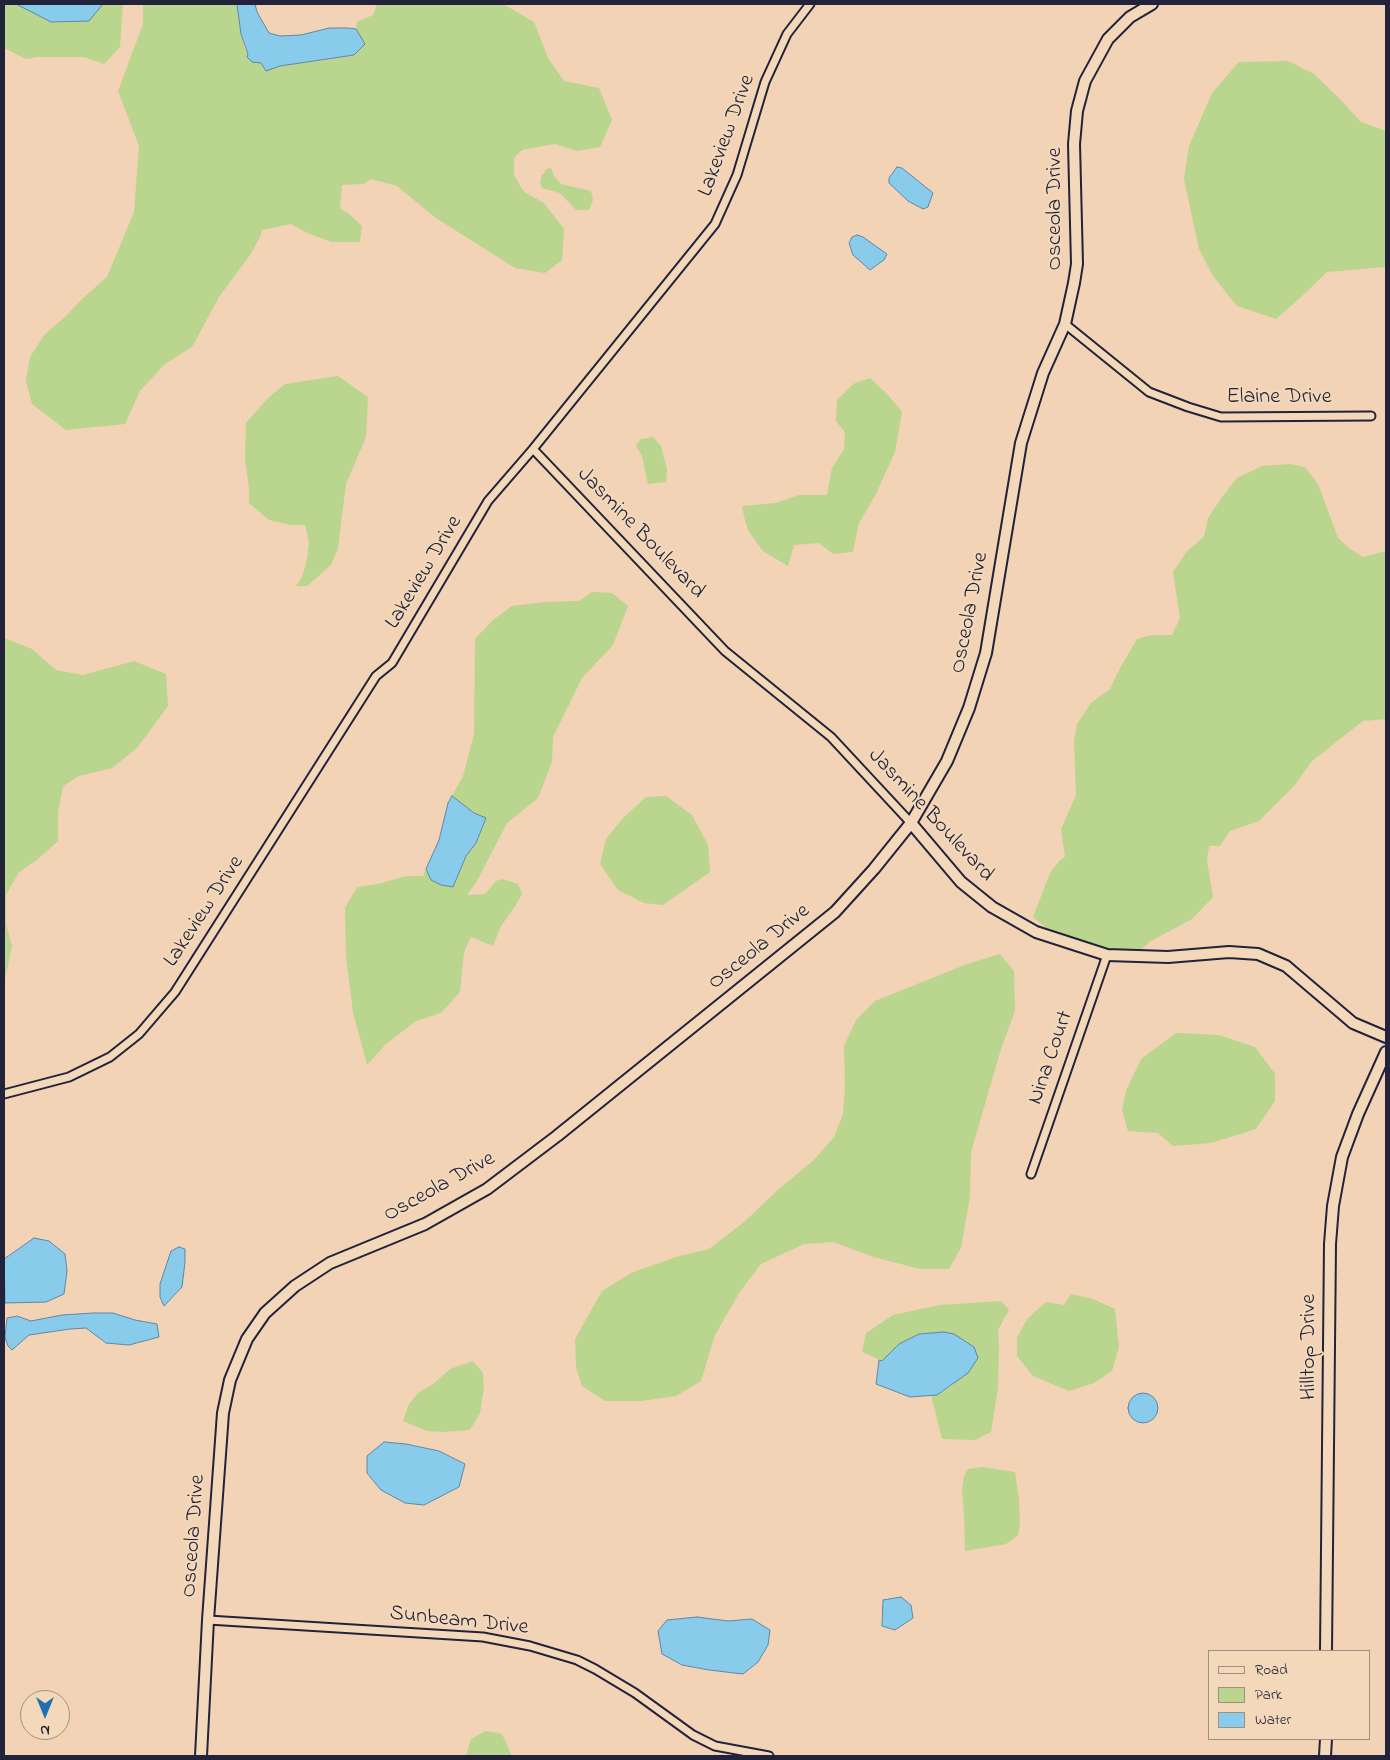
<!DOCTYPE html>
<html>
<head>
<meta charset="utf-8">
<style>
	body { margin:0 }
	#map { position:relative; width:1390px; height:1760px; overflow:hidden; background:#f2d3b6; font-family:"Indie Flower",sans-serif }
	canvas { display:block }
	.frame { position:absolute; inset:0; border:5px solid #22223b; pointer-events:none }
	.legend { position:absolute; left:1208px; top:1650px; width:162px; height:90px; box-sizing:border-box; background:#f3d9ba; border:1px solid #9f9087; margin:0; padding:6px 9px; list-style:none; font-size:15px; color:#22223b }
	.legend li { display:flex; align-items:center; gap:10px; height:25px }
	.legend b { width:25px; border:1px solid #9f9087 }
	.north { position:absolute; left:20px; top:1690px; width:50px; height:50px; box-sizing:border-box; background:#f3d9ba; border:1px solid #9f9087; border-radius:50%; rotate:180deg; font-size:14px; font-weight:700; line-height:20px; text-align:center; color:#22223b }
	.north::after { content:''; display:block; margin:auto; width:18px; height:22px; background:#1f6fb2; clip-path:polygon(50% 0,100% 100%,50% 72%,0 100%) }
</style>
</head>
<body>
<div id="map">
<canvas width="1390" height="1760"></canvas>
<div class="frame"></div>
<ul class="legend">
<li><b style="height:6px;background:#f3d9ba"></b>Road</li>
<li><b style="height:14px;background:#bad58d"></b>Park</li>
<li><b style="height:14px;background:#89cbea"></b>Water</li>
</ul>
<div class="north">N</div>
</div>
<script>
const ctx = document.querySelector('canvas').getContext('2d');
ctx.lineJoin = 'round';
function paint(path, color) { ctx.fillStyle = color; ctx.fill(path, 'evenodd'); }
const poly = rows => new Path2D(rows.map(r => 'M' + r).join(''));
function stroke(path, color, width, dash) { ctx.strokeStyle = color; ctx.lineWidth = width; ctx.lineCap = dash ? 'butt' : 'round'; ctx.setLineDash(dash || []); ctx.stroke(path); }
function drawText(font, color, halo, rows, align = 'center') {
  ctx.font = font + ' "Indie Flower",sans-serif'; ctx.lineWidth = 4; ctx.setLineDash([]); ctx.textBaseline = 'middle'; ctx.strokeStyle = halo; ctx.fillStyle = color; for (const [text, x, y, turn = 0] of rows) {
    ctx.save(); ctx.translate(x, y); ctx.rotate((+turn || 0) * Math.PI / 180); ctx.textAlign = isNaN(turn) ? turn : align; if (halo) ctx.strokeText(text, 0, 0); ctx.fillText(text, 0, 0); ctx.restore();
  }
}
const green = poly([
	[4,4,16,4,51,22,89,21,103,4,123,4,120,47,104,64,84,57,37,57,26,59,4,48],
	[143,4,237,4,244,47,248,54,256,61,261,63,266,70,280,66,354,55,365,44,356,29,357,22,373,15,377,4,503,4,534,22,548,58,564,81,599,88,612,120,600,147,577,151,555,144,522,150,514,158,514,175,524,192,544,203,564,229,562,260,545,273,515,268,436,218,397,186,371,179,363,184,342,185,340,209,348,213,362,226,360,242,332,242,307,233,291,224,262,230,260,237,250,255,219,297,192,347,165,364,140,391,125,424,66,430,32,404,26,381,30,357,45,334,66,316,84,297,107,277,134,212,139,146,118,91,143,24],
	[1288,61,1314,74,1340,99,1361,122,1386,131,1386,267,1327,272,1301,297,1276,319,1237,306,1213,276,1199,249,1184,179,1189,146,1212,93,1239,62],
	[551,168,554,176,561,184,591,191,593,200,589,210,576,210,560,193,542,188,540,182,542,174,544,174,546,169],
	[338,376,368,397,366,437,346,484,338,548,331,565,307,586,296,586,302,577,307,559,309,542,305,525,291,525,269,520,249,503,249,488,245,459,246,423,268,398,285,384],
	[870,378,888,395,902,412,895,452,876,494,859,523,853,552,833,554,819,543,794,545,788,566,763,551,749,532,745,521,742,506,776,503,799,495,827,495,832,468,844,449,845,432,836,421,837,400,853,384],
	[653,437,661,446,667,469,666,482,648,484,642,456,636,446,641,439],
	[1290,464,1305,467,1318,484,1338,538,1350,549,1363,557,1386,551,1386,719,1363,721,1312,761,1294,786,1259,821,1230,831,1220,846,1209,846,1207,861,1213,897,1192,919,1149,942,1140,951,1108,949,1051,932,1033,917,1050,873,1060,860,1065,857,1061,829,1076,795,1074,741,1077,724,1091,703,1110,689,1120,668,1137,639,1151,635,1172,635,1180,618,1173,572,1187,551,1204,537,1208,518,1222,497,1237,478,1262,466],
	[592,592,612,593,628,606,613,645,582,678,553,737,552,762,538,798,507,823,477,881,467,895,485,894,496,881,502,879,518,884,522,894,512,911,501,926,493,946,471,937,464,952,460,992,441,1013,416,1021,386,1044,367,1065,353,1012,346,957,345,908,357,887,378,884,406,876,423,876,426,869,431,880,453,887,466,856,476,843,485,818,474,813,452,796,463,776,474,734,475,639,493,620,512,606,545,602,579,601],
	[4,638,32,649,56,670,83,675,134,661,166,674,168,706,137,748,112,768,79,776,63,786,58,812,58,841,37,860,19,872,6,895,6,924,12,946,4,984],
	[666,796,692,815,708,845,710,872,663,905,644,903,618,890,600,864,606,839,623,818,646,797],
	[1000,954,1014,971,1015,1011,1001,1049,971,1152,970,1196,961,1248,949,1269,920,1269,874,1257,833,1242,804,1244,761,1264,739,1293,715,1335,701,1381,676,1396,641,1401,605,1401,582,1386,576,1367,575,1339,602,1291,631,1273,676,1257,709,1249,744,1222,779,1189,814,1160,834,1137,843,1114,845,1089,844,1046,856,1020,875,1001,967,964],
	[1176,1033,1219,1035,1255,1047,1275,1074,1275,1101,1256,1129,1211,1143,1173,1146,1158,1133,1128,1131,1122,1110,1126,1091,1141,1059],
	[1071,1294,1093,1299,1115,1309,1119,1347,1112,1371,1094,1383,1069,1391,1033,1376,1017,1356,1017,1338,1027,1319,1046,1302,1064,1305],
	[1001,1301,1009,1310,998,1330,999,1348,998,1388,991,1432,975,1440,942,1439,931,1395,937,1395,953,1385,944,1332,919,1334,899,1344,882,1361,862,1352,866,1333,893,1315,940,1305],
	[473,1361,483,1373,484,1388,480,1413,470,1430,443,1432,427,1431,403,1421,409,1404,419,1392,432,1385,450,1369],
	[982,1467,1015,1472,1019,1500,1020,1525,1018,1535,1006,1544,965,1551,964,1513,962,1490,964,1476,968,1469],
	[486,1731,502,1734,512,1756,466,1756,471,1739]
]);
const water = poly([
	[16,4,103,4,89,21,51,22,16,4],
	[237,4,255,4,257,12,269,33,280,36,301,35,329,28,348,28,356,29,365,44,354,55,280,66,266,71,261,63,252,62,247,57,248,54,241,34,237,4],
	[897,167,902,168,933,193,928,207,923,209,908,201,889,183,889,178,897,167],
	[857,235,863,237,887,254,884,260,870,270,853,255,849,243,852,237,857,235],
	[452,796,474,813,486,818,476,843,466,856,453,887,441,885,431,880,426,869,439,840,448,803,452,796],
	[34,1238,49,1241,65,1254,67,1271,64,1294,46,1302,5,1303,4,1259,34,1238],
	[179,1247,185,1249,185,1262,182,1287,164,1306,160,1297,160,1284,171,1251,179,1247],
	[94,1313,113,1313,135,1320,157,1324,159,1337,129,1345,106,1343,86,1328,70,1329,29,1335,12,1350,8,1346,5,1337,7,1318,17,1316,31,1321,62,1315,94,1313],
	[944,1332,954,1334,974,1347,978,1358,968,1373,937,1395,910,1397,876,1384,879,1360,882,1361,899,1344,919,1334,944,1332],
	'1128 1408a15 15 0 1 1 30 0a15 15 0 1 1-30 0Z',
	[384,1442,406,1444,439,1451,465,1464,459,1487,424,1505,405,1503,381,1490,367,1473,367,1456,384,1442],
	[901,1597,911,1605,913,1618,895,1630,882,1626,883,1600,901,1597],
	[697,1617,728,1621,752,1619,770,1630,768,1645,758,1662,743,1674,709,1670,682,1665,662,1654,658,1631,667,1620,697,1617]
]);
const street = poly([
	[1065,324,1149,392,1188,407,1221,417,1371,416],
	[533,449,725,651,831,737,911,823],
	[4,1094,69,1077,110,1057,139,1034,175,992,376,676,392,663,488,501,533,449,715,224,737,175,765,82,787,34,810,4],
	[1031,1174,1107,955],
	[208,1620,483,1637,530,1646,577,1660,595,1669,635,1693,693,1735,715,1746,769,1756]
]);
const secondary = poly([
	[911,823,961,882,992,907,1036,932,1107,955,1168,957,1229,952,1258,954,1286,966,1353,1023,1386,1037],
	[1326,1651,1330,1244,1333,1206,1342,1157,1358,1114,1386,1052],
	[201,1756,208,1620,223,1413,230,1380,247,1339,265,1313,295,1286,330,1263,425,1224,487,1189,557,1136,835,912,874,869,911,823,947,761,969,708,986,653,1021,443,1043,373,1065,324,1074,283,1077,264,1074,144,1077,111,1085,81,1108,39,1130,17,1152,4],
	[1325,1756,1326,1739]
]);
const streetNames = [
	["Lakeview Drive",728,136,-70],
	["Osceola Drive",1056,209,-90],
	["Elaine Drive",1279,398],
	["Jasmine Boulevard",640,534,46],
	["Lakeview Drive",425,573,-59],
	["Osceola Drive",971,613,-79],
	["Jasmine Boulevard",930,816,47],
	["Lakeview Drive",205,912,-57],
	["Osceola Drive",760,948,-39],
	["Nina Court",1052,1058,-71],
	["Osceola Drive",440,1188,-29],
	["Hilltop Drive",1310,1347,-90],
	["Osceola Drive",195,1536,-86],
	["Sunbeam Drive",459,1622,6]
];
paint(green, '#bad58d');
paint(water, '#89cbea');
stroke(water, '#6087a4', 1);
stroke(street, '#22223b', 11);
stroke(secondary, '#22223b', 14);
stroke(street, '#f3d9ba', 7);
stroke(secondary, '#f3d9ba', 10);
drawText('22px', '#22223b', '#f3d9ba', streetNames);
</script>
</body>
</html>
